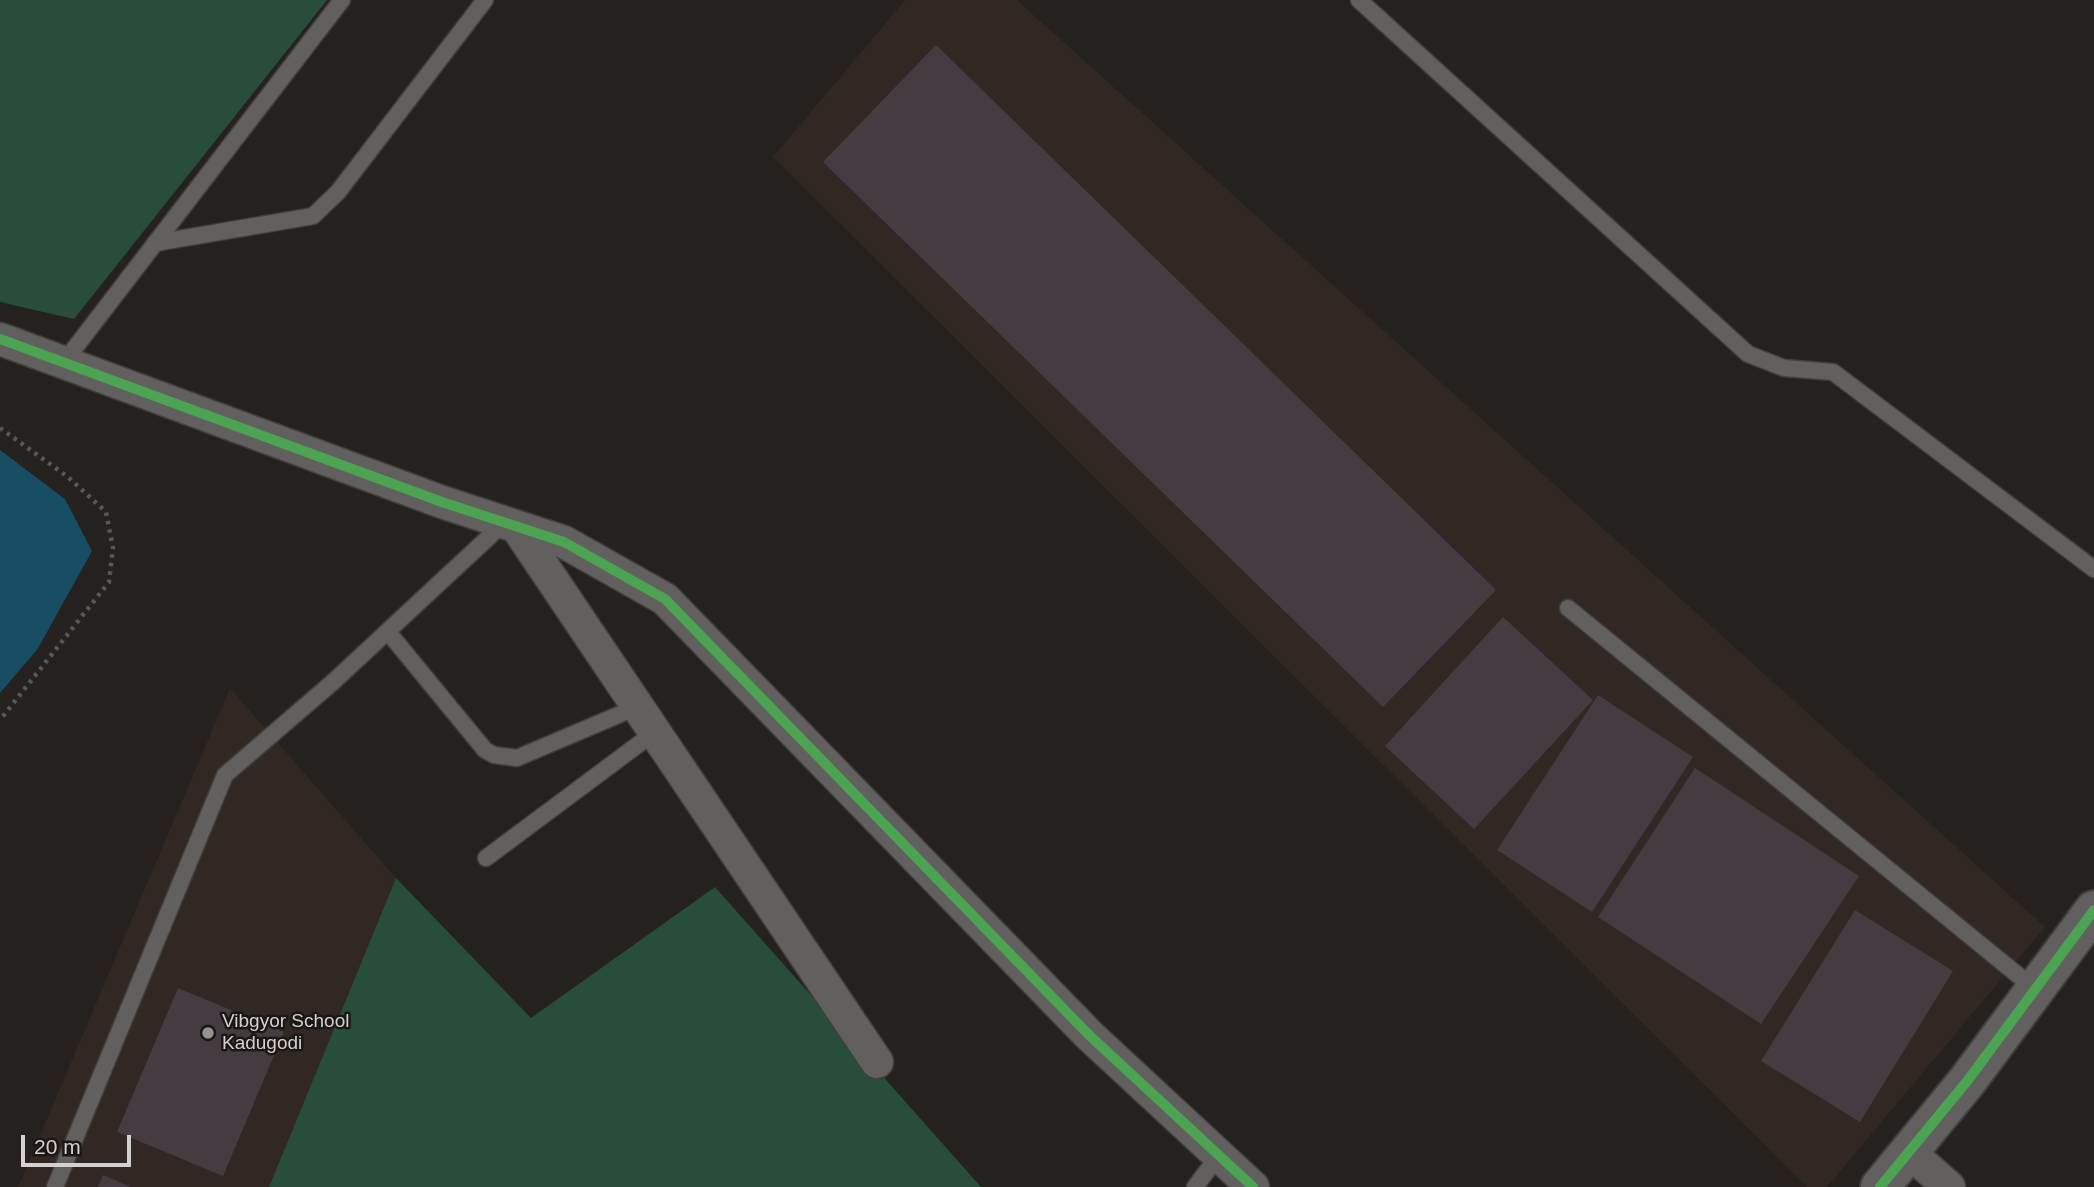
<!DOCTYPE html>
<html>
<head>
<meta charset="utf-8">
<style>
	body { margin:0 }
	#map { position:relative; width:2094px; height:1187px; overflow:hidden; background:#24211f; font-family:Helvetica,sans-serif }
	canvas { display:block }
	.scale { position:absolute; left:21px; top:1135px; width:110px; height:32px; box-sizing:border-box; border:4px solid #d4d0cf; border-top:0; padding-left:9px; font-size:21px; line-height:24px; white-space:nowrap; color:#d4d0cf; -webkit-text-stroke:5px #1b1715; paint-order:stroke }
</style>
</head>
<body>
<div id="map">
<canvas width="2094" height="1187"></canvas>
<div class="scale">20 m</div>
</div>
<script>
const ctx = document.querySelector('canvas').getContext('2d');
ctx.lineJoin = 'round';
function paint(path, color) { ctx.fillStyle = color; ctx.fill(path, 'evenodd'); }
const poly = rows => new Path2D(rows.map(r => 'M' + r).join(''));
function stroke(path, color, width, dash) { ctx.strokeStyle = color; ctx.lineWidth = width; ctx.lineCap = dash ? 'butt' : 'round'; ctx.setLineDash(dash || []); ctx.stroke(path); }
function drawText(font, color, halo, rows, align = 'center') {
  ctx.font = font + ' Helvetica,sans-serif'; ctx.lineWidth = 5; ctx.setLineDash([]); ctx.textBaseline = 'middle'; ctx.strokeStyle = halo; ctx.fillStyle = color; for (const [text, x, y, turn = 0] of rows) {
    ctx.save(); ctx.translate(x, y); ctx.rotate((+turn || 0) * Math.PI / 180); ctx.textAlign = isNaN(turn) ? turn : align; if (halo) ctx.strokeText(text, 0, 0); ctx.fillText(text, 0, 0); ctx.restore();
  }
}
const built = poly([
	[905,0,1017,0,2045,927,1827,1187,1807,1187,773,157],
	[230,688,396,878,269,1187,18,1187]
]);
const green = poly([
	[0,0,327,0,74,319,0,302],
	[396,878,531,1018,715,887,981,1187,269,1187]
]);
const water = poly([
	[0,450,65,499,92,551,37,650,0,693]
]);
const building = poly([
	[936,45,1496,590,1383,707,823,162],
	[1503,617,1593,700,1474,829,1385,746],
	[1598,695,1693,757,1592,912,1497,850],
	[1695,768,1859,876,1761,1024,1598,917],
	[1855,910,1953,971,1860,1122,1761,1061],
	[178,988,284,1032,223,1176,117,1132],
	[103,1175,131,1187,98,1187]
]);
const path = poly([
	[0,428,68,477,106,512,113,548,109,582,0,720]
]);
const service = poly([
	[1359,0,1748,354,1784,368,1833,372,2094,569],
	[155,243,313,216,338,192,485,0],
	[64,362,342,0],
	[1568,608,2035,989],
	[388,632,485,750,494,755,517,758,637,707],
	[486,858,655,732],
	[55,1187,225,775,333,682,505,522],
	[1195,1187,1219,1155]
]);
const minor = poly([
	[0,339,442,502,564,542,665,599,1089,1035,1253,1187],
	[516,526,877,1062],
	[1909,1152,1949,1187]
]);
const tertiary = poly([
	[1880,1187,1968,1080,2094,910]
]);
const cycleway = poly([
	[0,339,442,502,564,542,665,599,1089,1035,1253,1187],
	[1880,1187,1968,1080,2094,910]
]);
const markers = [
	[208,1033,7,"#969391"]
];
const poiNames = [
	["Vibgyor School",222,1022],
	["Kadugodi",222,1044]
];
paint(built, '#312723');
paint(green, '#294d3b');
paint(water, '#174e64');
paint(building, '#443c41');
stroke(service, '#413e3c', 19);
stroke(minor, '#413e3c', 35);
stroke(tertiary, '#413e3c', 42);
stroke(path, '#5a5856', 4.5, [3.5, 5]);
stroke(service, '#61605f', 16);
stroke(minor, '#61605f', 32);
stroke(tertiary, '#61605f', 38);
stroke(cycleway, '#4ca352', 10);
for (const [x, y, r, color] of markers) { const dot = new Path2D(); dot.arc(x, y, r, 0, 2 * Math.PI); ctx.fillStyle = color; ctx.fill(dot); stroke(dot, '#1b1715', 2.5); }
drawText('19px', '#d4d0cf', '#1b1715', poiNames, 'left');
</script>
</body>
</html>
